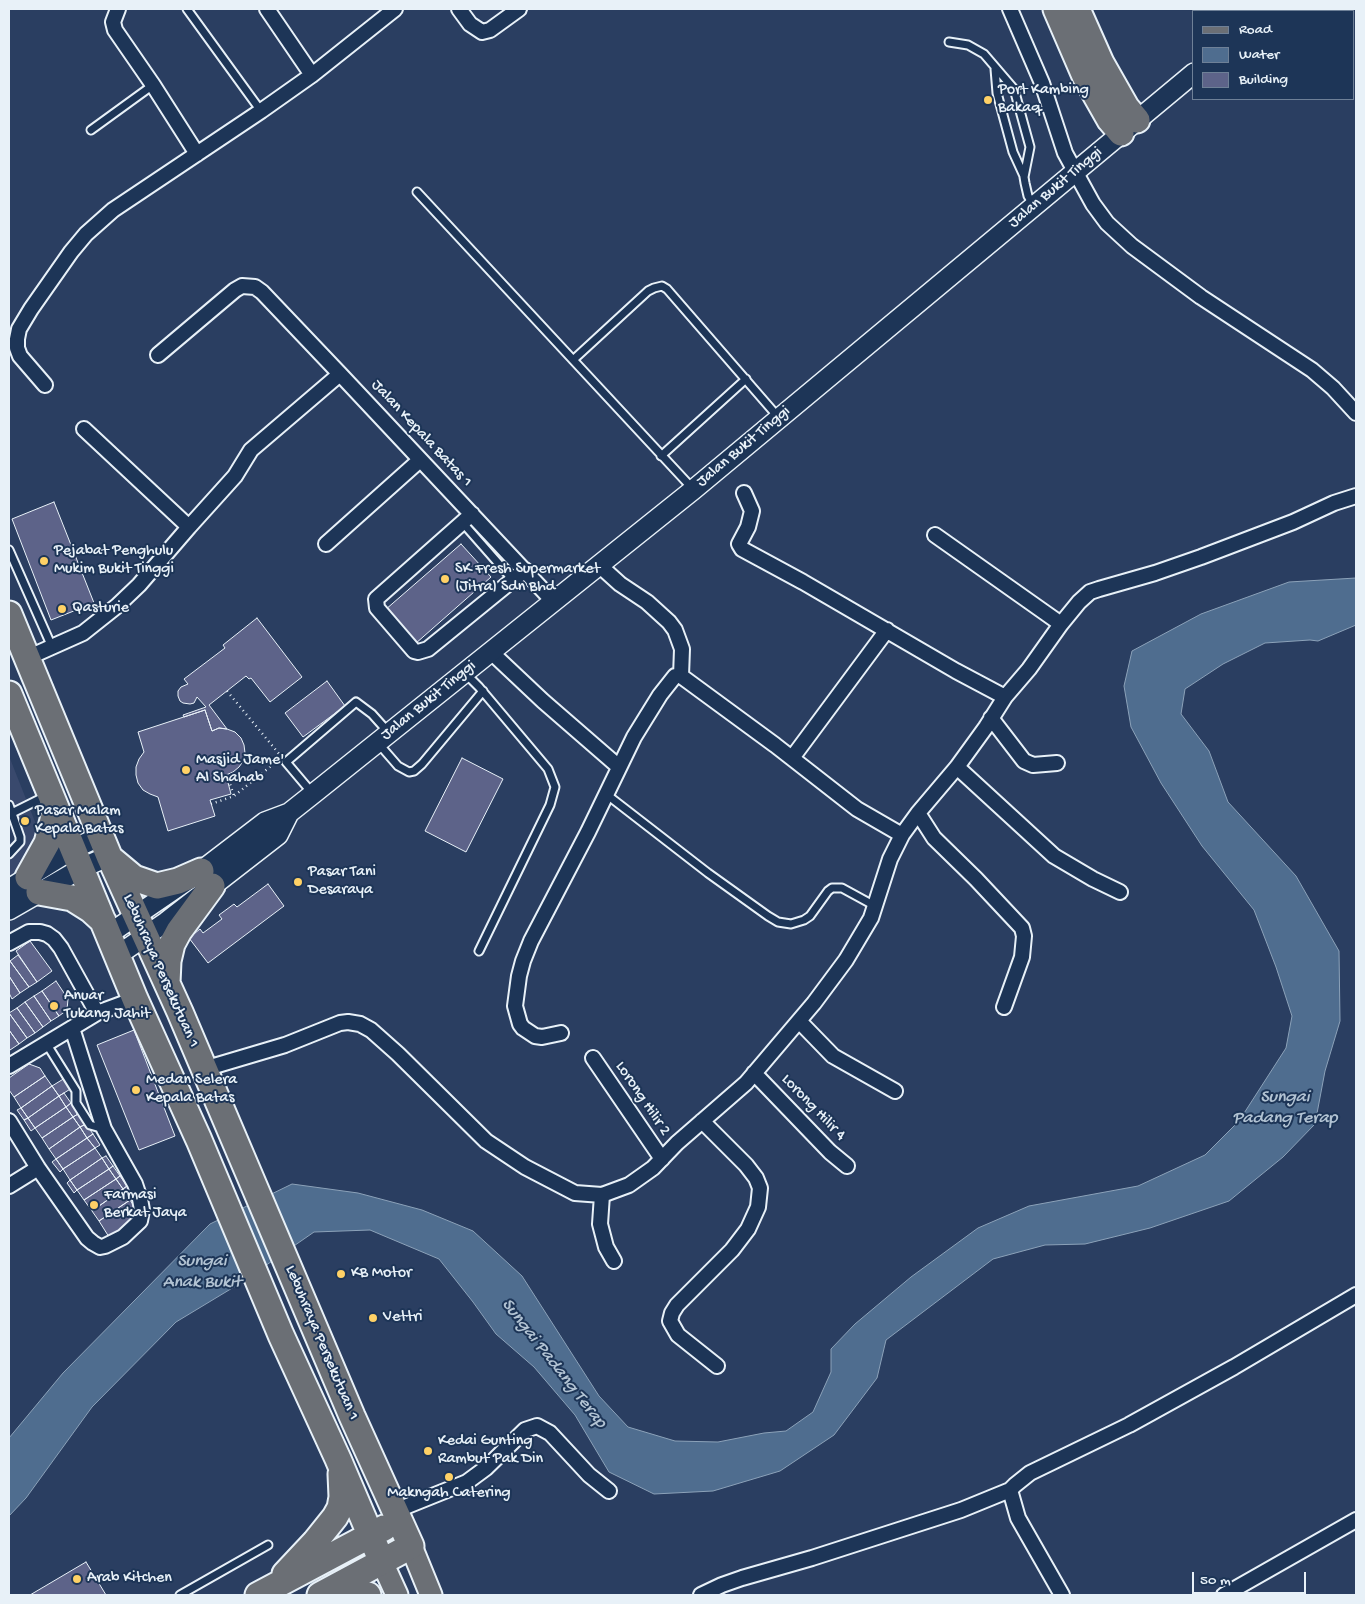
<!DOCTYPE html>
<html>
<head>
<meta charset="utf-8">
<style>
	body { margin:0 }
	#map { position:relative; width:1365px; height:1604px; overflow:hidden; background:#2a3e61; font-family:"Gochi Hand",sans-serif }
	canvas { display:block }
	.frame { position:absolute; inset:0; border:10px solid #e8f1f8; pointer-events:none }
	.legend { position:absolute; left:1192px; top:10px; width:162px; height:90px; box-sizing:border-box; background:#1d3557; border:1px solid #6e8097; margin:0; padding:6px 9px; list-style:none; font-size:15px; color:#e8f1f8 }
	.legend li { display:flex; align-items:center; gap:10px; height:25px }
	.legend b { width:25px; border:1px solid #6e8097 }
	.scale { position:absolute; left:1192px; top:1572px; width:114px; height:22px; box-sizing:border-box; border:2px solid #e8f1f8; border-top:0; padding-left:6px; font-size:15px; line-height:18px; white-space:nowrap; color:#e8f1f8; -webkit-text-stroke:4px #1d3557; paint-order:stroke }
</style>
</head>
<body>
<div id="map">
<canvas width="1365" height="1604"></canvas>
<div class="frame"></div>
<ul class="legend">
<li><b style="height:6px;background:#6b6f75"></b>Road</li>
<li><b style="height:14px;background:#4f6d8f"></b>Water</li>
<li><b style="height:14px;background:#5d6389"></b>Building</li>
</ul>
<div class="scale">50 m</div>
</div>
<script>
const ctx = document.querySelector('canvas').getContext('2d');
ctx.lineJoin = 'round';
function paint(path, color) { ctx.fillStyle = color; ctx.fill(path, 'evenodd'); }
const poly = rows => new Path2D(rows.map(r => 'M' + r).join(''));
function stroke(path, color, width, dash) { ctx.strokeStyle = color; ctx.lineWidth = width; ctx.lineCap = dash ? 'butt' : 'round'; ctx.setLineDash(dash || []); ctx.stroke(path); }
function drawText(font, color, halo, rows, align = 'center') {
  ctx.font = font + ' "Gochi Hand",sans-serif'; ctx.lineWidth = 4; ctx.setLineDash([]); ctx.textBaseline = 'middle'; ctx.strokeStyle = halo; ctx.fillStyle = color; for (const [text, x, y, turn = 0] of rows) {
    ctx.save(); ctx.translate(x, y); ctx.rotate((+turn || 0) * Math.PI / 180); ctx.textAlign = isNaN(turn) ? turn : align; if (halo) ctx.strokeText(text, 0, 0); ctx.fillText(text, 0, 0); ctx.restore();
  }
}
const built = poly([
	[9,756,47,852,9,879,9,843,22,838,9,805]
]);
const water = poly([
	[1356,578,1356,625,1318,641,1310,640,1265,643,1223,664,1185,689,1181,714,1209,751,1228,802,1296,876,1339,951,1340,1021,1325,1071,1315,1124,1283,1157,1229,1201,1150,1228,1085,1244,1045,1245,993,1259,886,1340,877,1378,834,1435,780,1471,713,1491,654,1494,609,1472,575,1415,534,1367,496,1334,473,1302,439,1259,370,1230,314,1232,239,1284,176,1322,92,1407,26,1498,9,1516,9,1438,63,1373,210,1224,292,1184,358,1193,422,1210,473,1231,522,1276,599,1396,628,1427,675,1441,718,1442,764,1433,786,1431,813,1412,831,1372,831,1349,855,1324,911,1277,978,1228,1029,1206,1138,1186,1205,1155,1239,1121,1286,1048,1292,1016,1276,967,1254,910,1202,846,1161,783,1131,727,1124,686,1132,651,1201,614,1289,582,1356,578]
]);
const building = poly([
	[54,502,94,603,51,620,12,519,54,502],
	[461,544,491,577,415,644,385,610,461,544],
	[257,618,302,677,270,702,251,678,249,679,246,676,209,705,227,729,219,728,212,731,205,710,184,717,183,715,206,707,197,697,194,703,190,704,183,703,180,701,178,696,178,691,181,687,188,684,184,679,225,648,223,645,257,618],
	[327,681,345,706,303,737,285,713,327,681],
	[205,710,212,731,219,728,227,729,235,732,241,738,244,745,245,753,244,760,239,767,233,772,226,775,231,794,210,800,215,816,168,831,158,797,150,794,143,790,138,783,136,775,136,767,139,759,144,752,138,732,205,710],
	[462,758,503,779,466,852,425,831,462,758],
	[268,884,284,906,208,963,189,938,200,929,203,933,222,919,219,915,234,904,237,907,268,884],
	[30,941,52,971,37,982,16,951,30,941],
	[18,955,37,982,29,987,10,961,18,955],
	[10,961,29,987,20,993,9,976,9,962,10,961],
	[9,976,20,993,12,999,9,993,9,976],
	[56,981,68,999,67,1010,59,1016,42,991,56,981],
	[42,991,59,1016,51,1021,34,996,42,991],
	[34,996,51,1021,43,1027,25,1002,34,996],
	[25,1002,43,1027,35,1033,17,1008,25,1002],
	[17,1008,35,1033,27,1038,9,1013,17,1008],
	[9,1013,27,1038,19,1044,9,1030,9,1013],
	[9,1030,19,1044,10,1050,9,1047,9,1030],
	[134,1030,175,1136,139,1150,97,1045,134,1030],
	[29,1064,40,1068,45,1076,14,1097,9,1090,9,1078,29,1064],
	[45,1076,52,1086,21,1108,14,1097,45,1076],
	[65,1078,72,1088,59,1096,52,1086,65,1078],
	[52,1086,59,1096,28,1118,21,1108,52,1086],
	[64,1093,71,1103,66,1107,59,1096,64,1093],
	[59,1096,66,1107,35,1128,28,1118,59,1096],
	[71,1103,78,1114,73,1117,66,1107,71,1103],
	[66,1107,73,1117,42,1138,35,1128,66,1107],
	[21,1108,28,1118,24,1120,17,1110,21,1108],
	[78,1114,86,1124,80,1127,73,1117,78,1114],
	[73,1117,80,1127,49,1149,42,1138,73,1117],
	[28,1118,35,1128,31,1131,24,1120,28,1118],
	[86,1124,93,1134,87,1138,80,1127,86,1124],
	[80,1127,87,1138,56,1159,49,1149,80,1127],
	[93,1134,100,1145,95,1148,87,1138,93,1134],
	[87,1138,95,1148,63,1169,56,1159,87,1138],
	[95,1148,102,1158,70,1180,63,1169,95,1148],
	[106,1156,113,1166,109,1169,102,1158,106,1156],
	[102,1158,109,1169,77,1190,70,1180,102,1158],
	[56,1159,63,1169,60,1172,52,1162,56,1159],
	[113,1166,120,1176,116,1179,109,1169,113,1166],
	[109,1169,116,1179,84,1200,77,1190,109,1169],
	[120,1176,127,1186,123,1189,116,1179,120,1176],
	[116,1179,123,1189,92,1211,84,1200,116,1179],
	[70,1180,77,1190,74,1193,67,1183,70,1180],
	[127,1186,132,1194,128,1196,123,1189,127,1186],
	[123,1189,130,1200,99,1221,92,1211,123,1189],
	[130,1200,136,1209,134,1220,109,1237,99,1221,130,1200],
	[86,1562,106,1595,30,1595,86,1562]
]);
const path = poly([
	[227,691,280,755],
	[227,775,234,796],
	[211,804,234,796,276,762]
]);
const lane = poly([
	[187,9,261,111],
	[949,42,968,45,984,54,1014,89,1030,147,1024,177,1025,183,1028,196,1034,206],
	[995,69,997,93,1013,152,1024,176],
	[91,130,153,85],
	[417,192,693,489],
	[573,360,648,291,654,288,662,286,667,289,779,418],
	[661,456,746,379],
	[462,522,513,580],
	[9,550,52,647],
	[465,673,479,687,548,769,555,787,550,805,479,951],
	[378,743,398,766,409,772,414,771,422,764,483,691],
	[313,794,286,762,356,702,372,714,389,733],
	[606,794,708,873,768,916,778,922,791,924,804,920,810,916,828,891,832,888,842,888,875,906],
	[9,805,20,837,20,842,9,854],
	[12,813,48,795],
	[46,1043,76,1091,76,1103,90,1125,104,1129],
	[180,1595,268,1545]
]);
const street = poly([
	[118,9,113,22,115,30,153,85,197,154],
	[267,9,312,75],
	[459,9,470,24,482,32,490,30,519,9],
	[1010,9,1042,83,1065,153,1093,204,1107,223,1132,246,1201,297,1312,370,1333,388,1356,413],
	[158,355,235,290,242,286,255,287,262,292,340,374,553,601],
	[45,385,20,356,17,348,17,339,19,329,31,309,71,252,86,234,113,210,261,111,312,75,395,9],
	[84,429,189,527],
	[744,493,752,511,748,527,739,544,742,549,803,582,956,671,1005,697],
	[472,514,376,599,377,608,414,651,418,652,428,649,525,570],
	[935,535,1061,624],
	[326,544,420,460],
	[599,565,620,584,647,602,669,622,675,630,682,649,681,676],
	[491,652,543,701,619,767],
	[27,658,83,633,117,606,139,585,189,527,235,476,251,450,340,374],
	[991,718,1024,761,1033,765,1057,763],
	[792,758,887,630],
	[957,767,1054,856,1093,879,1120,892],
	[918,813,934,838,976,879,1022,928,1024,936,1022,957,1004,1007],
	[9,943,29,932,40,932,47,934,54,939,61,948,97,1013],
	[799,1021,833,1056,895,1091],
	[561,1033,542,1037,535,1036,523,1028,520,1024,515,1006,519,976,523,961,531,941,588,832,634,737,660,695,675,676,681,676,775,745,857,809,902,835],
	[593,1058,662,1159],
	[9,1066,97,1013,135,999],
	[204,1069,285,1045,340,1023,348,1022,360,1024,371,1030,398,1054,486,1141,525,1167,575,1193,602,1195,629,1185,653,1168,677,1143,746,1083,814,1003,846,960,871,918,890,859,902,835,918,813,957,767,986,727,1005,697,1029,669,1061,624,1079,602,1090,592,1099,589,1155,573,1201,557,1293,522,1334,503,1356,496],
	[754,1073,830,1152,847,1166],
	[9,1121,38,1168,87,1238,93,1243,100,1247,105,1246,123,1237,140,1221,142,1210,140,1199,135,1184,104,1129,72,1028],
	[702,1121,746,1165,756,1178,760,1188,758,1207,748,1229,732,1250,677,1305,672,1313,670,1321,678,1335,717,1366],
	[9,1186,38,1168],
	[602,1195,600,1224,606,1247,614,1261],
	[395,1511,467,1482,486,1468,525,1430,537,1426,550,1433,589,1475,609,1491],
	[701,1595,722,1585,742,1578,812,1558,961,1510,1010,1490],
	[1062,1595,1018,1518,1010,1490,1015,1485,1030,1473,1129,1425,1234,1367,1356,1295],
	[1224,1595,1356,1520]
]);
const secondary = poly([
	[1268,11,1271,9],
	[9,889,73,849,101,836],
	[9,910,82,868,109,856],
	[109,934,201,871,265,822,289,813,313,794,693,490,1194,73],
	[118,955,166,922,278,835,289,813]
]);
const primary = poly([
	[411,1546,431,1595],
	[382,1562,397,1595]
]);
const highway = poly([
	[1056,9,1085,76,1110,120,1121,133],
	[1077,9,1101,63,1126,107,1137,120],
	[9,614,109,856,180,1012,352,1416,411,1546,320,1595],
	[9,694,135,999,199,1140,281,1335,338,1459,382,1562],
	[110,858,134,878,157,886,178,881,201,871],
	[28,877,47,843,56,808],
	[39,892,72,898,91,910,103,921],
	[167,983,168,961,172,944,179,931,212,886],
	[285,1574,315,1542,335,1517,340,1508,342,1497,341,1474],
	[258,1595,384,1528],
	[350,1595,368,1595]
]);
const markers = [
	[988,100,5,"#ffd166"],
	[44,561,5,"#ffd166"],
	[445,579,5,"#ffd166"],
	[62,609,5,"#ffd166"],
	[186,770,5,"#ffd166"],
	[25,821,5,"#ffd166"],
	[298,882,5,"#ffd166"],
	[54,1006,5,"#ffd166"],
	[136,1090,5,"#ffd166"],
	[94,1205,5,"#ffd166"],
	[341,1274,5,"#ffd166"],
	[373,1318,5,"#ffd166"],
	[428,1451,5,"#ffd166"],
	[449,1477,5,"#ffd166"],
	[77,1579,5,"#ffd166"]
];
const poiNames = [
	["Port Kambing",998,91],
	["Bakaq",998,109],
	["Pejabat Penghulu",54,552],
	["Mukim Bukit Tinggi",54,570],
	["SK Fresh Supermarket",455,570],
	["(Jitra) Sdn Bhd",455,588],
	["Qasturie",72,609],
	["Masjid Jame'",196,761],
	["Al Shahab",196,779],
	["Pasar Malam",35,812],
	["Kepala Batas",35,830],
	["Pasar Tani",308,873],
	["Desaraya",308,891],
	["Anuar",64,997],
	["Tukang Jahit",64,1015],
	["Medan Selera",146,1081],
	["Kepala Batas",146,1099],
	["Farmasi",104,1196],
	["Berkat Jaya",104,1214],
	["KB Motor",351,1274],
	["Vettri",383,1318],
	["Kedai Gunting",438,1442],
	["Rambut Pak Din",438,1460],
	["Makngah Catering",449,1494,"center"],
	["Arab Kitchen",87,1579]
];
const streetNames = [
	["Jalan Bukit Tinggi",1056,188,-40],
	["Jalan Kepala Batas 1",421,434,47],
	["Jalan Bukit Tinggi",744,447,-40],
	["Jalan Bukit Tinggi",429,701,-39],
	["Lebuhraya Persekutuan 1",160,971,66],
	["Lorong Hilir 2",642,1099,56],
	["Lorong Hilir 4",813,1108,46],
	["Lebuhraya Persekutuan 1",321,1343,67]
];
const waterNames = [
	["Sungai",1285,1098],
	["Padang Terap",1285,1119],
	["Sungai",202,1262],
	["Anak Bukit",202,1283],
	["Sungai Padang Terap",553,1364,52]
];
paint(built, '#39496d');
paint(water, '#4f6d8f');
stroke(water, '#8ca2b9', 1);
paint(building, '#5d6389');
stroke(building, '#e8f1f8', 1);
stroke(lane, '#e8f1f8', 11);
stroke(street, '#e8f1f8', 18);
stroke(secondary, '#e8f1f8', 22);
stroke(primary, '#e8f1f8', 25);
stroke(highway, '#e8f1f8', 29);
stroke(path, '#e8f1f8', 2.5, [1, 4]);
stroke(lane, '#1d3557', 7);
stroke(street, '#1d3557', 14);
stroke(secondary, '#1d3557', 19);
stroke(primary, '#6b6f75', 21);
stroke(highway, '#6b6f75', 25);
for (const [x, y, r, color] of markers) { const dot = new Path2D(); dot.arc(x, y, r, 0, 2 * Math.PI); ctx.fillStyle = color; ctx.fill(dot); stroke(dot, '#1d3557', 2); }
drawText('16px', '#e8f1f8', '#1d3557', poiNames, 'left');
drawText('16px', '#e8f1f8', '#1d3557', streetNames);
drawText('italic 18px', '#b2c3d3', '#1d3557', waterNames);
</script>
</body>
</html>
